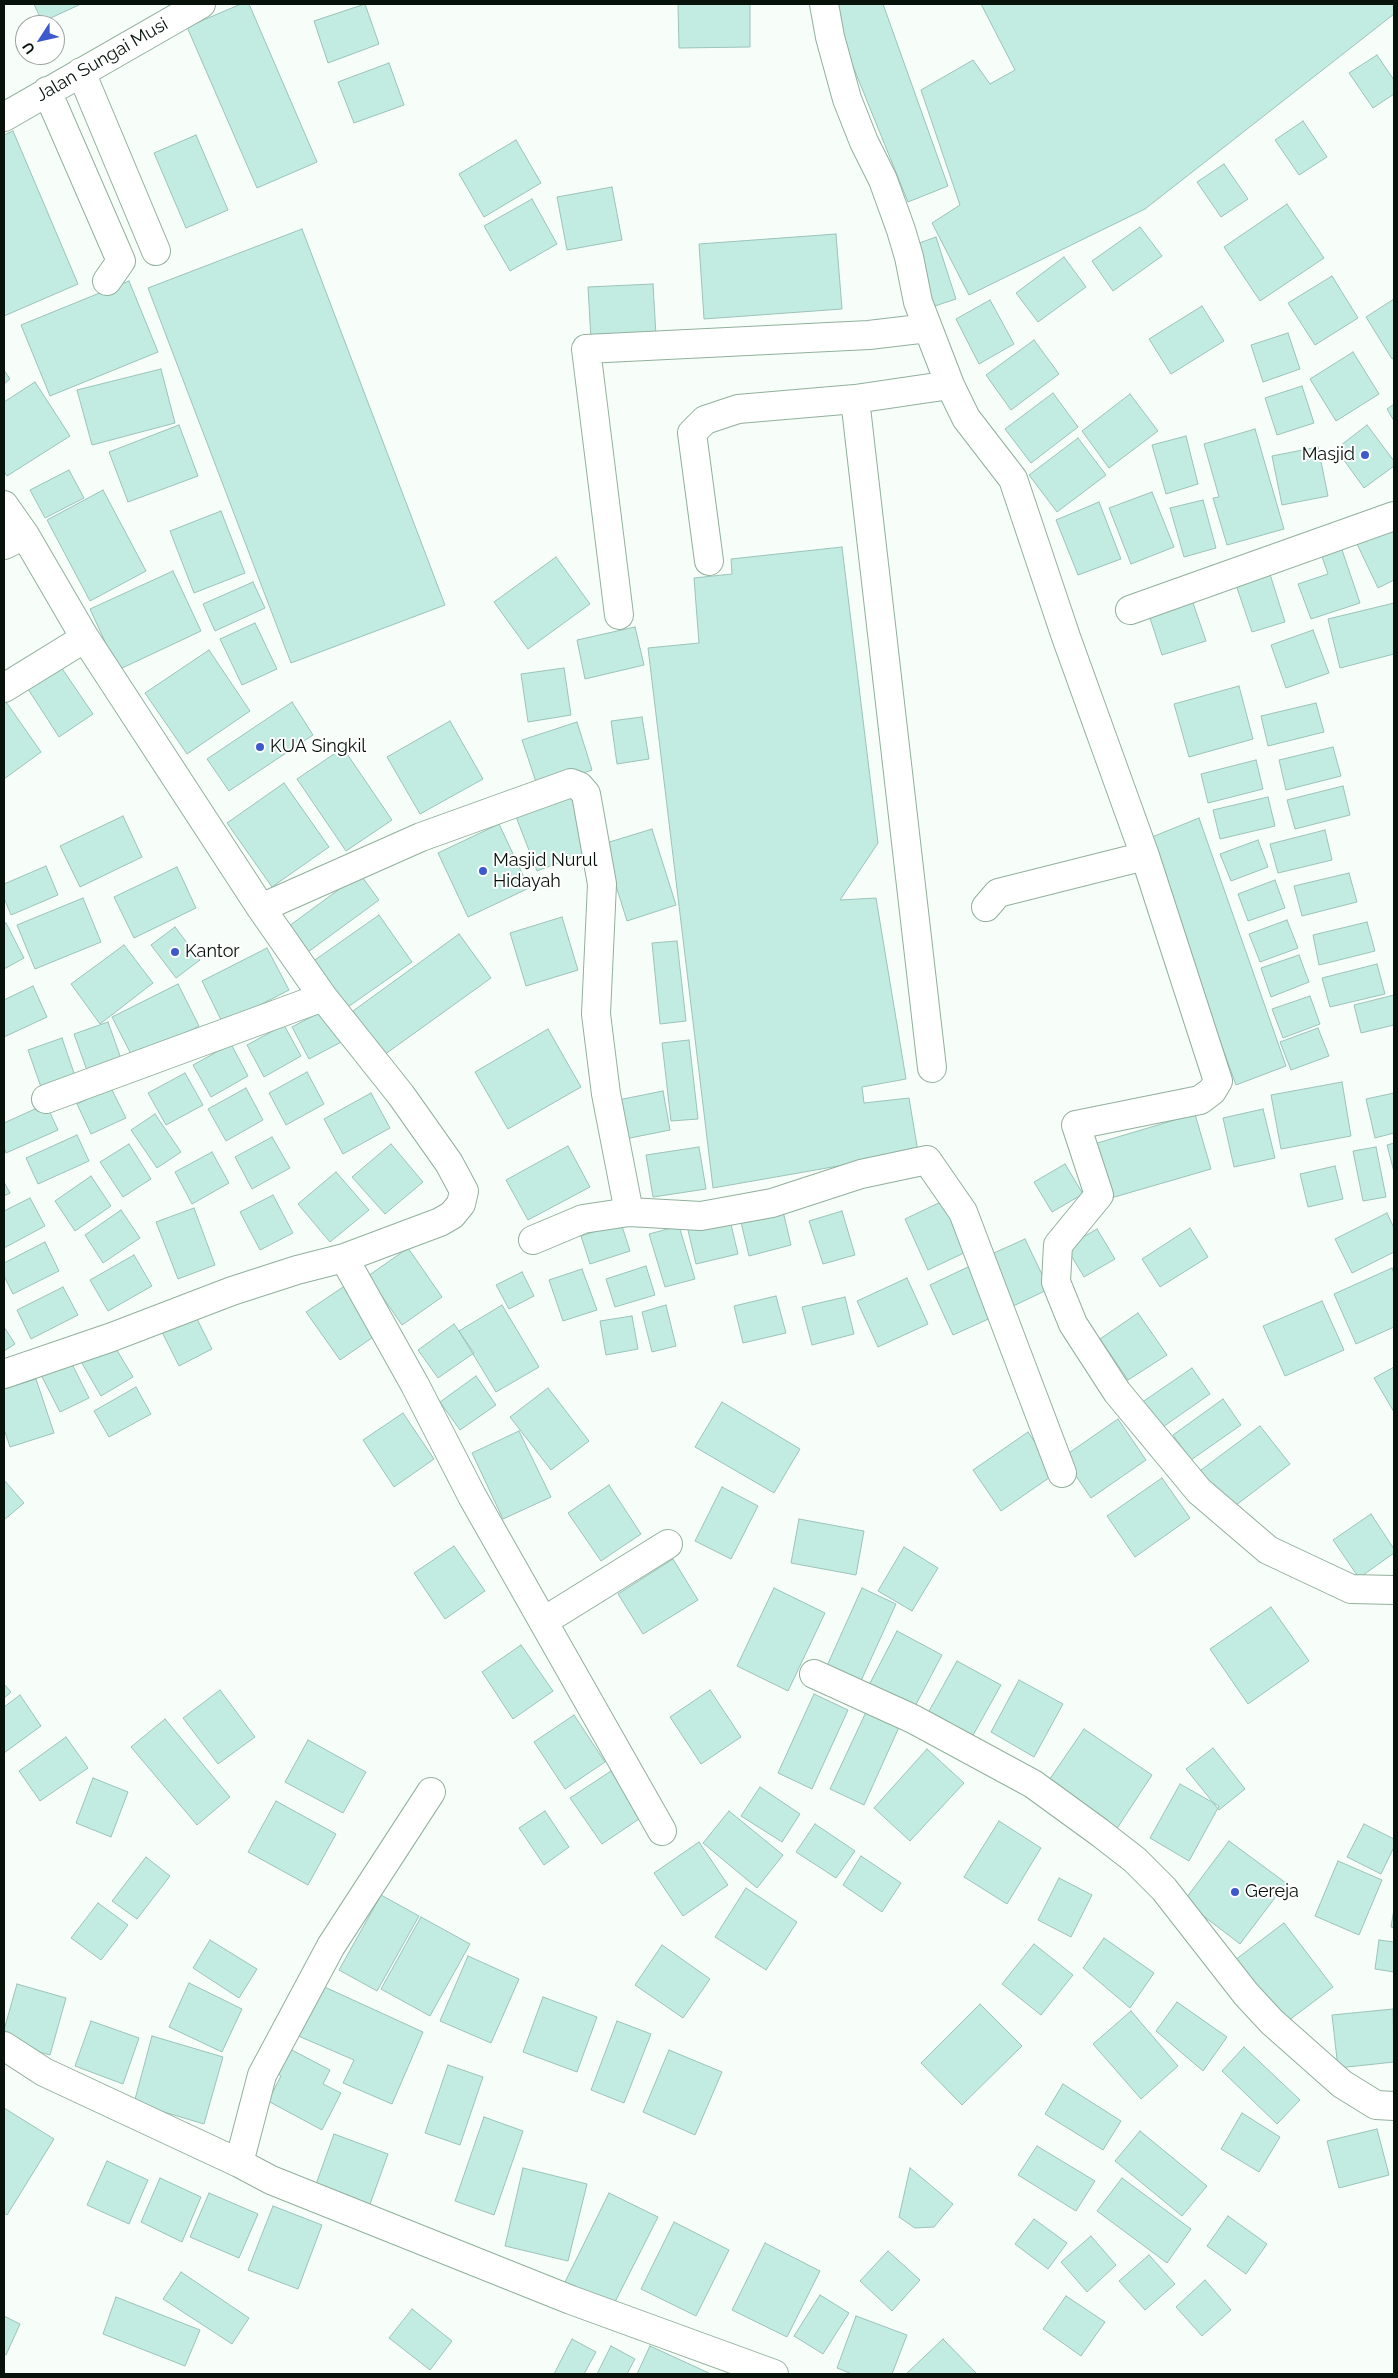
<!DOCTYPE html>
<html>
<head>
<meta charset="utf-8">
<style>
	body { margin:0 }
	#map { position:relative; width:1398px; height:2378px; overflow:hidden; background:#f7fef9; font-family:Raleway,sans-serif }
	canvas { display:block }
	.frame { position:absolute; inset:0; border:5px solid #07120b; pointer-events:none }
	.north { position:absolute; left:15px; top:15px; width:50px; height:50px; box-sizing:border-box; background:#fff; border:1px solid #9ca09d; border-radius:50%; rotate:235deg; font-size:14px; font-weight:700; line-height:20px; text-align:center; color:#07120b }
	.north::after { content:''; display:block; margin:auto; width:18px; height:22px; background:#3e59cc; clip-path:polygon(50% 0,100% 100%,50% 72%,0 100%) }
</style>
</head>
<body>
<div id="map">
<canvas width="1398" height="2378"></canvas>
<div class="frame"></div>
<div class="north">U</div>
</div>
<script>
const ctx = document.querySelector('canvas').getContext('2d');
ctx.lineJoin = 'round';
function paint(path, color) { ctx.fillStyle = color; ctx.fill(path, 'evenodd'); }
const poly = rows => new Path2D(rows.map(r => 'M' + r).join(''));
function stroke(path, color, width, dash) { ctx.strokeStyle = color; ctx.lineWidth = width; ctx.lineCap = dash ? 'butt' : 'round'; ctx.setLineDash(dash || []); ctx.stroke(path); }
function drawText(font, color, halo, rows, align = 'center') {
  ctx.font = font + ' Raleway,sans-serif'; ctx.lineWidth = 4; ctx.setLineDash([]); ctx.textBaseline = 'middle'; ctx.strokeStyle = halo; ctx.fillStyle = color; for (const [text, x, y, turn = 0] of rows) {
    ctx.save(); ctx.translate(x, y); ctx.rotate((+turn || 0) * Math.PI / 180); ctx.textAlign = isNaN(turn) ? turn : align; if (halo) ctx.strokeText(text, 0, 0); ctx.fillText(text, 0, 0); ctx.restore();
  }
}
const building = poly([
	[34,4,81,4,42,22,34,4],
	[241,4,249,4,317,162,257,188,187,27,241,4],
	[365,4,379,44,328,63,314,21,365,4],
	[678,4,750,4,750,47,679,48,678,4],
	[834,4,883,4,948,186,908,202,846,49,834,4],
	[981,4,1394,4,1394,14,1145,209,969,295,932,223,960,205,921,90,973,60,990,84,1015,70,981,4],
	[1377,55,1394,80,1394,94,1373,108,1349,73,1377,55],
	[389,63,404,105,354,123,338,82,389,63],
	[1303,121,1327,157,1299,175,1275,140,1303,121],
	[13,131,78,284,4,316,4,135,13,131],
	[196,135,228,210,186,228,154,153,196,135],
	[516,140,541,183,484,217,459,174,516,140],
	[1224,164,1248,199,1221,217,1197,182,1224,164],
	[612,187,622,240,567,250,557,197,612,187],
	[532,199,557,244,510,271,484,226,532,199],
	[1287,204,1324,258,1260,301,1224,247,1287,204],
	[1140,227,1162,256,1113,291,1092,261,1140,227],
	[302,229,445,605,291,663,148,288,302,229],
	[836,234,842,309,704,319,699,244,836,234],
	[936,237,956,299,932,307,911,246,936,237],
	[1064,257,1086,287,1038,322,1016,293,1064,257],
	[1332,276,1358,318,1315,345,1288,303,1332,276],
	[129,281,158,352,50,396,21,325,129,281],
	[653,284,656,336,591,340,588,287,653,284],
	[1394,299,1394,358,1392,359,1366,317,1394,299],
	[990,300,1014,344,979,364,956,319,990,300],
	[1202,306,1224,341,1171,374,1149,339,1202,306],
	[1288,333,1300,369,1263,382,1251,345,1288,333],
	[1034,340,1059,374,1011,410,986,375,1034,340],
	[1353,352,1379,394,1336,421,1310,379,1353,352],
	[161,369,175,423,92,445,77,390,161,369],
	[4,370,10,379,4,384,4,370],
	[35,382,70,436,7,476,4,471,4,402,35,382],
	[1302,386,1314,423,1277,435,1265,398,1302,386],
	[1053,393,1078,427,1031,463,1005,429,1053,393],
	[1130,394,1158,431,1109,468,1082,431,1130,394],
	[1394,404,1394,421,1387,409,1394,404],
	[179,425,198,476,128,502,109,452,179,425],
	[1367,425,1394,461,1394,466,1364,488,1336,449,1367,425],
	[1255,429,1284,529,1227,545,1213,498,1219,497,1204,444,1255,429],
	[1186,436,1198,484,1166,494,1152,445,1186,436],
	[1078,438,1106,475,1057,512,1029,475,1078,438],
	[1318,447,1328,496,1282,505,1272,456,1318,447],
	[69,470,84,498,45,518,30,490,69,470],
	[103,490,146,571,90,601,47,520,103,490],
	[1152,492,1174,547,1131,564,1109,508,1152,492],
	[1203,500,1216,548,1184,557,1170,508,1203,500],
	[1099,502,1121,559,1078,575,1056,520,1099,502],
	[221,511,245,573,194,593,170,531,221,511],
	[1394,526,1394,580,1378,588,1357,544,1394,526],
	[1338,538,1360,603,1311,619,1298,584,1328,574,1318,545,1338,538],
	[842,547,878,843,840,900,876,898,906,1079,862,1087,864,1103,909,1098,918,1152,713,1188,648,648,699,643,694,578,732,574,731,559,842,547],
	[556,557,590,604,528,649,494,602,556,557],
	[173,571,201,631,118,670,90,609,173,571],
	[1269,571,1285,622,1252,632,1235,582,1269,571],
	[253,582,265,608,215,631,203,604,253,582],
	[1192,600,1206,641,1162,655,1149,615,1192,600],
	[1394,603,1394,654,1340,668,1328,619,1394,603],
	[255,623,277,669,242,685,220,639,255,623],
	[635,627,644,665,585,679,577,640,635,627],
	[1313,630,1329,673,1286,688,1271,645,1313,630],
	[209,650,250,711,187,754,145,693,209,650],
	[61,667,93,714,59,737,28,689,61,667],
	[564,668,571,715,528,722,521,674,564,668],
	[1239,686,1253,739,1189,757,1174,704,1239,686],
	[4,699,41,752,4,779,4,699],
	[292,702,313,735,229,791,207,759,292,702],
	[1316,703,1324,732,1268,746,1261,716,1316,703],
	[642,717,649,759,617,764,611,721,642,717],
	[450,721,483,779,420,814,387,757,450,721],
	[577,722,592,770,538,788,522,740,577,722],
	[1333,747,1341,776,1286,790,1279,760,1333,747],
	[343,748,392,820,346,851,297,779,343,748],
	[1256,760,1263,789,1208,803,1201,774,1256,760],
	[284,783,329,847,272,887,227,823,284,783],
	[1343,786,1350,815,1295,829,1287,800,1343,786],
	[568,787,592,850,537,871,513,809,568,787],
	[1268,797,1275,826,1220,839,1213,810,1268,797],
	[123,816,142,857,80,887,60,846,123,816],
	[1199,818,1286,1066,1236,1085,1147,839,1199,818],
	[499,824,529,888,468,917,438,853,499,824],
	[652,829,676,905,627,921,603,844,652,829],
	[1325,830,1332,860,1278,873,1270,844,1325,830],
	[1258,840,1268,867,1231,881,1220,854,1258,840],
	[46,866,58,895,11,915,4,898,4,884,46,866],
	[177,867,196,908,134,938,114,897,177,867],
	[1349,873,1357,902,1302,916,1294,886,1349,873],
	[360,874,379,900,308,952,289,926,360,874],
	[1275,880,1285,908,1248,921,1238,894,1275,880],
	[83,898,101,942,35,969,17,925,83,898],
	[379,915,412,962,345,1009,312,962,379,915],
	[562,917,578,970,526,986,510,933,562,917],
	[1287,920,1298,948,1260,962,1249,934,1287,920],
	[1367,922,1375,951,1319,965,1313,935,1367,922],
	[6,923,24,958,4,969,4,924,6,923],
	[175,927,200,960,176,978,151,945,175,927],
	[459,934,491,978,384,1055,353,1011,459,934],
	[677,941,686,1021,660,1024,652,943,677,941],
	[124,945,153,983,100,1024,71,984,124,945],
	[267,948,289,990,223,1024,202,981,267,948],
	[1299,955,1309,982,1271,997,1261,968,1299,955],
	[1377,964,1385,994,1330,1007,1322,978,1377,964],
	[178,984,199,1026,134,1060,112,1017,178,984],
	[33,986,47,1017,4,1037,4,1000,33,986],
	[1394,995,1394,1025,1361,1033,1354,1005,1394,995],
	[1310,996,1320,1024,1283,1038,1272,1009,1310,996],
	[330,1007,347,1039,309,1059,292,1027,330,1007],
	[108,1022,124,1067,90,1079,74,1034,108,1022],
	[284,1025,301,1056,264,1077,247,1045,284,1025],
	[1318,1028,1329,1056,1291,1070,1280,1042,1318,1028],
	[548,1029,581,1087,508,1129,475,1072,548,1029],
	[62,1038,76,1079,42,1090,28,1050,62,1038],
	[689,1040,698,1119,671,1121,662,1043,689,1040],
	[231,1044,248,1076,211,1097,193,1065,231,1044],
	[307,1072,324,1104,286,1125,269,1093,307,1072],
	[185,1073,203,1105,166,1125,148,1093,185,1073],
	[1342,1082,1351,1136,1281,1149,1271,1095,1342,1082],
	[111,1088,126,1118,91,1134,77,1104,111,1088],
	[246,1088,263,1120,226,1141,208,1109,246,1088],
	[663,1091,670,1130,625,1139,618,1100,663,1091],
	[371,1093,390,1128,343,1154,324,1119,371,1093],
	[1394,1093,1394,1133,1375,1138,1366,1099,1394,1093],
	[46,1104,58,1130,6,1153,4,1148,4,1123,46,1104],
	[1263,1109,1275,1158,1234,1167,1223,1118,1263,1109],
	[155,1114,181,1152,157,1168,131,1130,155,1114],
	[1195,1114,1211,1169,1111,1198,1094,1144,1195,1114],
	[77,1135,89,1161,38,1184,26,1158,77,1135],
	[272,1137,290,1168,252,1189,235,1157,272,1137],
	[1394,1143,1394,1172,1387,1145,1394,1143],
	[129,1144,151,1179,123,1197,100,1162,129,1144],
	[391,1144,423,1182,385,1214,352,1177,391,1144],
	[568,1146,590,1187,528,1220,506,1180,568,1146],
	[699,1147,706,1189,653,1197,646,1155,699,1147],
	[1376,1147,1386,1197,1363,1201,1353,1151,1376,1147],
	[212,1152,229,1183,192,1204,175,1172,212,1152],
	[1065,1164,1083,1194,1052,1212,1034,1182,1065,1164],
	[1335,1166,1343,1199,1308,1207,1300,1174,1335,1166],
	[336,1172,369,1210,330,1242,298,1204,336,1172],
	[91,1176,111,1206,75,1231,55,1201,91,1176],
	[4,1182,10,1193,4,1196,4,1182],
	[273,1195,293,1233,260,1250,240,1212,273,1195],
	[30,1198,45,1226,4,1248,4,1211,30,1198],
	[945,1200,968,1251,928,1270,905,1219,945,1200],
	[782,1207,791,1245,749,1256,740,1218,782,1207],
	[194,1208,215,1265,178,1279,156,1222,194,1208],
	[121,1210,140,1238,103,1263,85,1235,121,1210],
	[842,1211,855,1255,823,1264,809,1221,842,1211],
	[1387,1213,1394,1228,1394,1252,1352,1273,1335,1239,1387,1213],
	[729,1216,738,1254,696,1264,687,1226,729,1216],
	[621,1223,630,1251,590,1264,581,1236,621,1223],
	[679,1226,695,1279,665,1287,649,1234,679,1226],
	[1190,1228,1208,1257,1160,1287,1142,1259,1190,1228],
	[1097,1229,1115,1259,1084,1277,1066,1247,1097,1229],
	[1025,1239,1049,1289,1009,1308,985,1257,1025,1239],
	[45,1242,59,1271,13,1294,4,1276,4,1263,45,1242],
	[408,1248,442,1297,402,1325,368,1276,408,1248],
	[134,1255,152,1286,108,1311,90,1280,134,1255],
	[646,1266,655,1295,615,1307,606,1279,646,1266],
	[970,1266,993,1317,953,1335,930,1285,970,1266],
	[1392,1268,1394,1274,1394,1327,1356,1344,1334,1294,1392,1268],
	[582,1269,597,1310,563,1321,549,1280,582,1269],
	[522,1272,534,1296,509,1309,496,1285,522,1272],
	[907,1278,928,1324,878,1347,857,1301,907,1278],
	[346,1285,379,1333,340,1360,306,1312,346,1285],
	[63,1287,78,1315,31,1339,17,1310,63,1287],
	[776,1296,786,1333,743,1343,734,1306,776,1296],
	[845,1297,854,1334,812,1345,802,1307,845,1297],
	[1322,1301,1344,1350,1285,1376,1263,1326,1322,1301],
	[502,1305,539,1367,496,1392,459,1331,502,1305],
	[666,1305,676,1346,652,1352,642,1312,666,1305],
	[193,1311,212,1349,179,1366,160,1328,193,1311],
	[1138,1313,1167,1355,1128,1380,1100,1339,1138,1313],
	[632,1316,638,1349,606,1355,600,1321,632,1316],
	[454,1324,474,1353,438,1378,418,1350,454,1324],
	[4,1327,15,1344,4,1351,4,1327],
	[112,1342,133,1377,101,1396,80,1360,112,1342],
	[67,1354,89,1398,60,1412,38,1369,67,1354],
	[1394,1367,1394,1412,1374,1378,1394,1367],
	[1192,1368,1210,1394,1160,1429,1141,1403,1192,1368],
	[476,1376,496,1405,460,1430,440,1402,476,1376],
	[36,1379,54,1433,10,1447,4,1429,4,1389,36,1379],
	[136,1387,151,1414,109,1437,94,1411,136,1387],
	[548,1388,589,1441,551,1470,510,1417,548,1388],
	[1223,1399,1241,1425,1191,1460,1173,1435,1223,1399],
	[722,1402,800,1449,774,1493,695,1447,722,1402],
	[403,1413,434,1459,394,1487,363,1440,403,1413],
	[1118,1419,1146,1460,1091,1498,1063,1457,1118,1419],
	[1260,1426,1290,1464,1227,1512,1197,1473,1260,1426],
	[519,1431,551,1497,503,1519,472,1453,519,1431],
	[1028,1432,1056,1473,1001,1511,973,1470,1028,1432],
	[1162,1478,1190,1518,1135,1557,1107,1516,1162,1478],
	[4,1480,24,1503,4,1520,4,1480],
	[609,1485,641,1534,601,1561,568,1513,609,1485],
	[722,1487,758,1506,731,1559,695,1541,722,1487],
	[1371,1514,1394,1549,1394,1553,1359,1578,1333,1540,1371,1514],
	[799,1519,864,1531,856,1575,791,1563,799,1519],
	[454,1546,485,1591,445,1619,414,1573,454,1546],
	[904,1547,938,1568,912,1611,878,1591,904,1547],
	[673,1559,698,1600,643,1634,618,1594,673,1559],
	[774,1588,825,1613,788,1691,737,1666,774,1588],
	[862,1588,896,1604,860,1683,826,1668,862,1588],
	[1271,1607,1309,1661,1248,1704,1210,1649,1271,1607],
	[897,1631,942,1655,912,1712,867,1689,897,1631],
	[521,1645,553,1691,513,1719,482,1672,521,1645],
	[957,1661,1001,1685,972,1737,928,1713,957,1661],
	[1019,1680,1063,1704,1034,1757,991,1732,1019,1680],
	[4,1684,11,1692,4,1698,4,1684],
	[220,1690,255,1737,218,1764,183,1718,220,1690],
	[710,1690,741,1737,701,1764,670,1717,710,1690],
	[814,1694,848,1710,812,1789,778,1773,814,1694],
	[20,1695,41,1726,4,1753,4,1707,20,1695],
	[867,1710,900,1725,864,1805,830,1789,867,1710],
	[574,1715,605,1762,565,1789,534,1742,574,1715],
	[165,1719,230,1797,197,1825,131,1747,165,1719],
	[1084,1729,1152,1775,1114,1833,1045,1786,1084,1729],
	[66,1737,88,1768,40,1801,19,1771,66,1737],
	[308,1740,366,1772,343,1813,285,1782,308,1740],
	[1213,1748,1245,1789,1219,1810,1186,1769,1213,1748],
	[927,1749,964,1783,910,1841,874,1808,927,1749],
	[611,1771,642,1817,602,1844,570,1798,611,1771],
	[93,1778,128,1792,111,1837,76,1823,93,1778],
	[1180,1784,1219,1806,1189,1861,1150,1838,1180,1784],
	[760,1787,800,1814,782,1842,741,1816,760,1787],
	[276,1801,336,1834,308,1885,248,1852,276,1801],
	[545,1811,569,1847,544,1865,519,1828,545,1811],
	[729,1811,783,1855,757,1888,703,1843,729,1811],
	[999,1821,1041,1848,1007,1904,964,1877,999,1821],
	[815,1824,855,1851,836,1878,796,1852,815,1824],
	[1364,1824,1394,1839,1394,1847,1381,1874,1347,1857,1364,1824],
	[1229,1841,1286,1883,1240,1944,1184,1901,1229,1841],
	[699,1842,728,1885,683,1916,654,1873,699,1842],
	[861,1856,901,1883,882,1912,843,1885,861,1856],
	[146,1857,170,1876,137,1919,112,1901,146,1857],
	[1338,1861,1382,1880,1359,1935,1315,1916,1338,1861],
	[1059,1878,1092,1895,1071,1937,1038,1920,1059,1878],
	[746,1888,797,1922,766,1970,715,1937,746,1888],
	[381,1895,419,1916,377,1991,339,1970,381,1895],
	[98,1903,128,1925,101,1960,71,1938,98,1903],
	[1394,1909,1394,1928,1391,1927,1394,1909],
	[421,1917,470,1944,430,2016,381,1989,421,1917],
	[1284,1923,1333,1987,1284,2024,1235,1960,1284,1923],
	[1104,1938,1154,1973,1130,2008,1083,1968,1104,1938],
	[210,1940,257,1969,239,1998,193,1968,210,1940],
	[1379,1940,1394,1942,1394,1972,1375,1969,1379,1940],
	[1034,1944,1073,1975,1041,2015,1002,1984,1034,1944],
	[662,1945,710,1979,683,2018,635,1985,662,1945],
	[468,1956,519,1979,491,2043,440,2021,468,1956],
	[189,1983,242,2009,222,2052,169,2027,189,1983],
	[17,1984,66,1998,50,2055,4,2042,4,2030,17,1984],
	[318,1984,423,2032,392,2104,343,2083,354,2060,296,2035,318,1984],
	[543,1997,597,2017,577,2072,523,2052,543,1997],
	[1177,2002,1227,2037,1203,2071,1156,2031,1177,2002],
	[980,2004,1022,2046,962,2105,921,2063,980,2004],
	[1393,2009,1394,2062,1338,2068,1332,2015,1393,2009],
	[1131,2011,1178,2066,1141,2099,1093,2044,1131,2011],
	[91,2021,139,2038,123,2084,75,2066,91,2021],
	[617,2021,651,2034,624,2103,591,2090,617,2021],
	[152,2036,223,2057,204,2124,134,2103,152,2036],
	[1244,2047,1300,2100,1277,2124,1222,2071,1244,2047],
	[288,2048,330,2070,323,2084,341,2093,322,2130,268,2101,281,2076,275,2072,288,2048],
	[669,2050,722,2072,695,2135,643,2112,669,2050],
	[448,2065,483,2077,460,2145,425,2133,448,2065],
	[1063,2084,1121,2121,1103,2150,1045,2114,1063,2084],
	[4,2108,54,2139,7,2215,4,2213,4,2108],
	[1242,2113,1280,2137,1259,2172,1221,2149,1242,2113],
	[484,2117,523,2131,494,2215,455,2201,484,2117],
	[1377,2129,1389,2175,1339,2188,1327,2141,1377,2129],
	[1140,2131,1207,2186,1182,2216,1115,2161,1140,2131],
	[334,2134,388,2154,369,2207,315,2187,334,2134],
	[1037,2146,1095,2181,1076,2211,1018,2175,1037,2146],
	[107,2161,148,2180,129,2224,87,2205,107,2161],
	[523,2168,587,2184,568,2261,505,2246,523,2168],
	[910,2168,953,2204,934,2227,915,2228,899,2217,910,2168],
	[160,2178,201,2197,182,2242,141,2222,160,2178],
	[1122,2178,1191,2229,1167,2263,1097,2211,1122,2178],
	[209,2193,258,2214,239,2258,190,2237,209,2193],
	[609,2193,658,2217,612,2308,564,2284,609,2193],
	[273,2206,322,2225,298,2289,248,2270,273,2206],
	[1228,2216,1267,2244,1246,2274,1207,2246,1228,2216],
	[1034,2219,1067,2243,1048,2269,1015,2244,1034,2219],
	[674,2222,729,2250,696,2316,641,2289,674,2222],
	[1091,2236,1116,2265,1087,2292,1061,2262,1091,2236],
	[765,2243,820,2271,787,2337,732,2310,765,2243],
	[888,2251,920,2280,892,2311,860,2281,888,2251],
	[1149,2255,1175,2284,1145,2310,1119,2281,1149,2255],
	[181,2272,249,2318,232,2344,163,2299,181,2272],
	[1205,2280,1231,2310,1202,2336,1176,2307,1205,2280],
	[820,2295,849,2313,823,2354,794,2336,820,2295],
	[1066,2296,1105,2322,1081,2356,1043,2329,1066,2296],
	[116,2297,200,2330,185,2366,103,2334,116,2297],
	[412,2309,452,2341,430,2370,389,2338,412,2309],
	[4,2316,20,2324,6,2355,4,2354,4,2316],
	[856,2316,907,2335,892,2374,852,2374,837,2368,856,2316],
	[572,2339,596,2352,584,2374,554,2374,572,2339],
	[943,2339,977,2374,906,2374,943,2339],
	[611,2346,635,2359,627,2374,597,2374,611,2346],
	[650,2346,711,2374,637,2374,650,2346]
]);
const minor = poly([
	[824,4,830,37,847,99,864,142,883,180,901,230,909,257,918,302,950,385,966,418,1013,479,1066,637,1145,856,1218,1081,1212,1091,1200,1100,1076,1125,1099,1195,1058,1245,1056,1282,1073,1324,1117,1392,1199,1491,1268,1550,1351,1589,1394,1590],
	[81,72,156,251],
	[47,91,121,261,107,281],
	[4,117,201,4],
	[855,399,932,1068],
	[4,505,25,535,85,638,261,908,323,997,401,1095,449,1163,464,1191,461,1204,452,1215,440,1222,344,1258,297,1270,232,1291,112,1337,4,1374],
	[4,545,25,535],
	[709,561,692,433,705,420,738,409,855,399,950,385],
	[1130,610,1394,516],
	[619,615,586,349,869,335,928,328],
	[4,688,85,638],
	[986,907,998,893,1145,856],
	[261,908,421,837,571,783,579,786,586,794,602,884,596,1014,606,1094,629,1212,701,1216,772,1203,861,1174,927,1160,963,1212,1062,1473],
	[46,1099,323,997],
	[533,1240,583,1219,629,1212],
	[344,1258,415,1385,472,1496,662,1831],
	[544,1621,668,1544],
	[814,1674,913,1719,1033,1784,1099,1832,1135,1860,1164,1889,1246,1994,1272,2022,1342,2084,1376,2105,1394,2106],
	[4,2046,44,2072,239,2163,271,2180,571,2300,774,2374],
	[239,2163,262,2075,331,1946,431,1792]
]);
const markers = [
	[1365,455,5,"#3e59cc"],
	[260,747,5,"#3e59cc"],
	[483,871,5,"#3e59cc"],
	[175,952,5,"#3e59cc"],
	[1235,1892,5,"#3e59cc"]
];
const streetNames = [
	["Jalan Sungai Musi",102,60,-30]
];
const poiNames = [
	["Masjid",1355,455,"right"],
	["KUA Singkil",270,747],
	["Masjid Nurul",493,861],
	["Hidayah",493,882],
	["Kantor",185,952],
	["Gereja",1245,1892]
];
paint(building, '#c2ebe2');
stroke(building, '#9bc3ba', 1);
stroke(minor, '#91b09c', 30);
stroke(minor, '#fff', 28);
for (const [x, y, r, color] of markers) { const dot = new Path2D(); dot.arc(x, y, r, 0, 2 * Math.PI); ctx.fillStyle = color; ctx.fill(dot); stroke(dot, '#fff', 2); }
drawText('18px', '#07120b', '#fff', streetNames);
drawText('18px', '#07120b', '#fff', poiNames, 'left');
</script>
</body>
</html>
